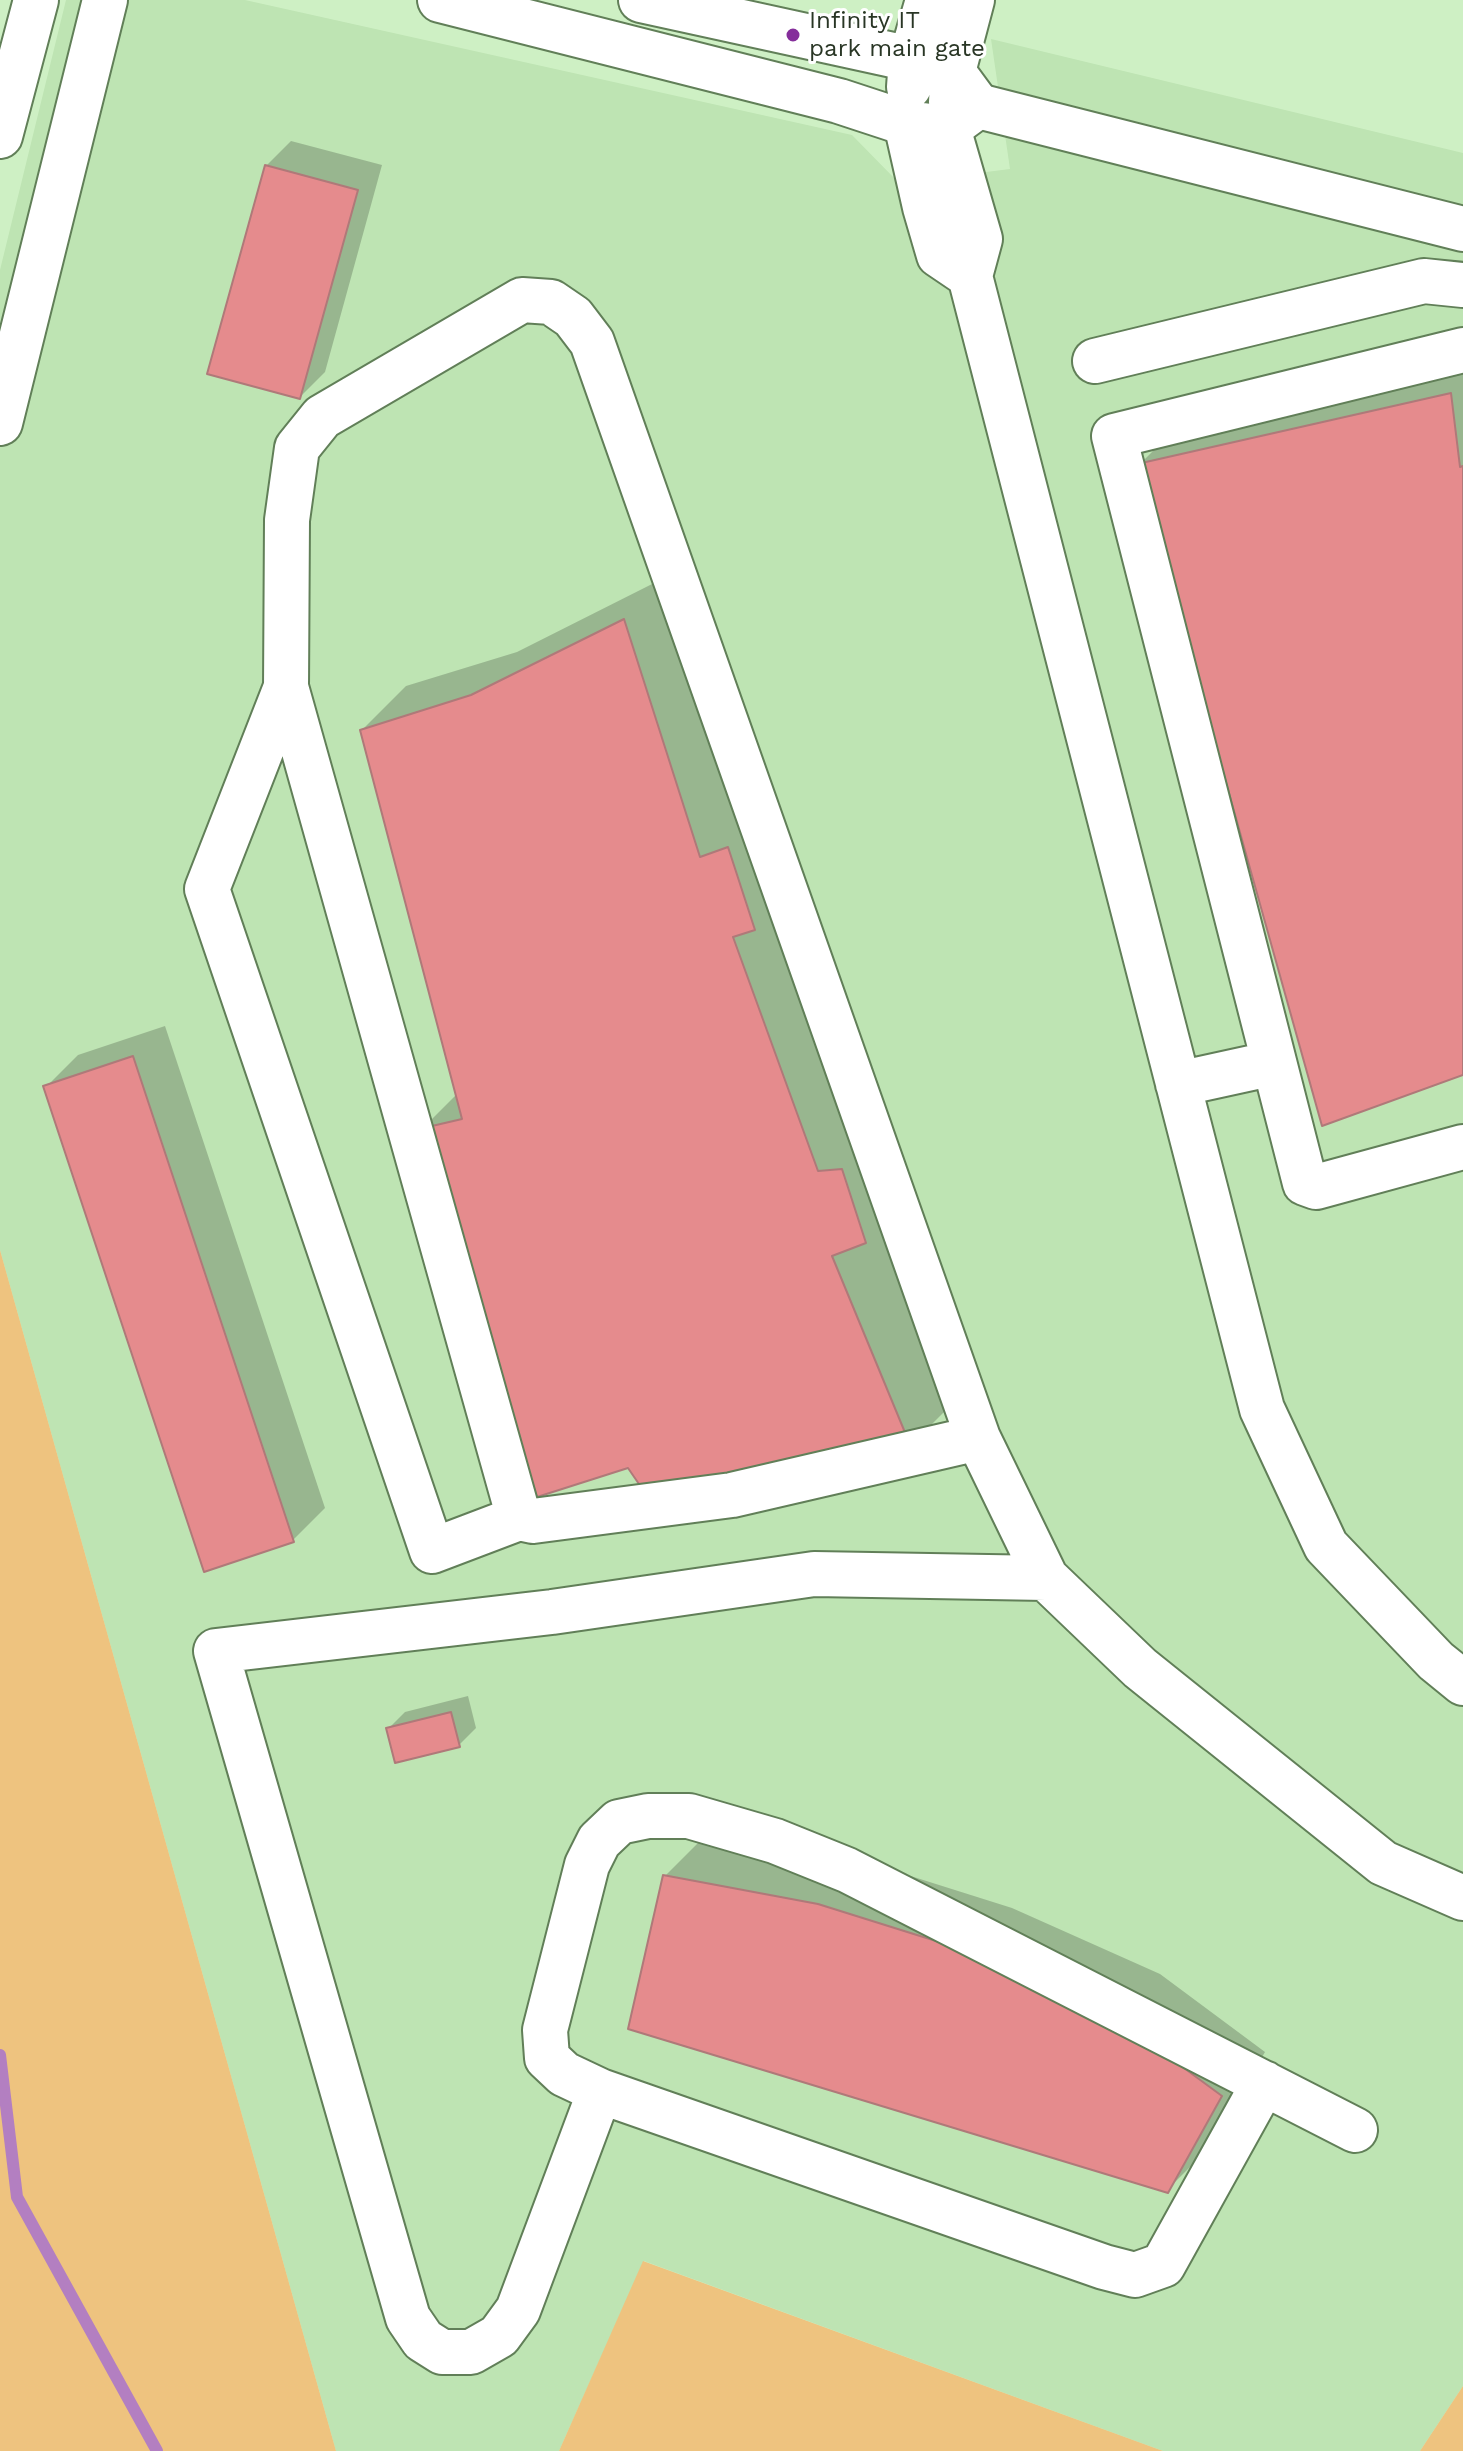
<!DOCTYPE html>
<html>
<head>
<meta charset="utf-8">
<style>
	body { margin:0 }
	canvas { display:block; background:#cef0c4 }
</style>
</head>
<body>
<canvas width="1463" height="2451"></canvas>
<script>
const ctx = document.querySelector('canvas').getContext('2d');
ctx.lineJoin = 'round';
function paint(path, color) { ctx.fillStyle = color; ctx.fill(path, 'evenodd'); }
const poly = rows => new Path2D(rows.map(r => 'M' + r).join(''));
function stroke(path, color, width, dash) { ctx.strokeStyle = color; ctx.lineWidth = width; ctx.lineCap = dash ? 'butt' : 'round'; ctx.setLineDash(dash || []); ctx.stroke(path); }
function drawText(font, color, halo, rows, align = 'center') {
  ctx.font = font + ' "Work Sans",sans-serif'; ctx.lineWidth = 6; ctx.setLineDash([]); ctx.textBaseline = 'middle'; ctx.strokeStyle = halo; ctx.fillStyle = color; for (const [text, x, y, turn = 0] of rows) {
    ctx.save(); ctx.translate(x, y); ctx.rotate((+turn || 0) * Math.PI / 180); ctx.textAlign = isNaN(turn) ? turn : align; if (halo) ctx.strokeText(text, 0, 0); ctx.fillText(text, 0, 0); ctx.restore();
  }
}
const built = poly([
	[66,0,245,0,852,135,899,183,1010,169,991,39,1463,153,1463,2386,1420,2451,1163,2451,644,2261,559,2451,336,2451,0,1250,0,270]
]);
const green = poly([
	[0,1250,336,2451,0,2451],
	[643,2261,1163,2451,559,2451],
	[1463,2386,1463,2451,1420,2451]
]);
const shadow = poly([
	[291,141,382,165,325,372,300,397,266,166],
	[1463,366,1463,1073,1139,465,1171,433],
	[668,576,954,1402,910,1446,421,1130,457,1094,362,730,406,686,517,652],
	[165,1026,325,1508,293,1540,46,1087,78,1055],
	[468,1696,476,1728,459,1745,388,1729,405,1712],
	[709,1832,863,1861,1012,1908,1160,1974,1265,2052,1211,2146,1167,2190,665,1876]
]);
const stream = poly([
	[0,2055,17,2197,157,2451]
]);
const building = poly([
	[265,165,358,190,300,399,207,374,265,165],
	[1451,393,1460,467,1463,466,1463,1075,1322,1126,1137,464,1451,393],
	[624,619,700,857,728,847,755,930,733,937,818,1171,842,1169,866,1243,832,1256,911,1447,654,1506,628,1468,537,1497,419,1129,462,1119,360,730,471,695,624,619],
	[133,1056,294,1542,204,1572,43,1086,133,1056],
	[451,1712,460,1747,395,1763,386,1728,451,1712],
	[663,1875,818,1904,968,1951,1116,2018,1222,2096,1168,2193,628,2029,663,1875]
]);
const minor = poly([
	[978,106,1463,229],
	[906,123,925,207,939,255,970,276],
	[948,128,980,239,970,276,1262,1409,1326,1546,1436,1661,1463,1683],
	[0,136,36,0],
	[1463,350,1114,436,1305,1183,1316,1187,1463,1147],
	[1095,361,1424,281,1463,285],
	[0,423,105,0],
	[286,687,207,889,432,1551,519,1518],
	[1178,1084,1274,1063],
	[978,1438,732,1495,533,1521,519,1518,286,687,287,520,297,448,322,417,522,300,551,302,573,317,592,342,978,1438,1046,1578],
	[1264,2083,1163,2265,1135,2275,1104,2267,600,2091,564,2074,547,2058,545,2030,587,1865,599,1841,619,1822,648,1816,689,1816,775,1841,847,1870,1355,2130],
	[600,2091,518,2310,499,2336,471,2352,442,2352,423,2340,408,2318,216,1651,552,1612,814,1574,1046,1578,1140,1668,1383,1863,1463,1898]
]);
const major = poly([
	[440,0,839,101,906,123,948,128,978,106,953,72,911,59,641,0],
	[909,87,911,59,928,0],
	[951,102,953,72,972,0]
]);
const markers = [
	[793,35,8,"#852e9b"]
];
const poiNames = [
	["Infinity IT",809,21],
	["park main gate",809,49]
];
paint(built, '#bee4b3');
paint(green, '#eec37f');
paint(shadow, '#0003');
stroke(stream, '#b37fc1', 12);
paint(building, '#e58b8d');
stroke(building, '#af7979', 2);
stroke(minor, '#617f58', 48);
stroke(major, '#617f58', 48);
stroke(minor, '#fff', 44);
stroke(major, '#fff', 44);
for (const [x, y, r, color] of markers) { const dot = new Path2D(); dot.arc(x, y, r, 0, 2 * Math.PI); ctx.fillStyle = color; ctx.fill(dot); stroke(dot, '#fff', 3); }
drawText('24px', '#293625', '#fff', poiNames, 'left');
</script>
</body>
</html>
